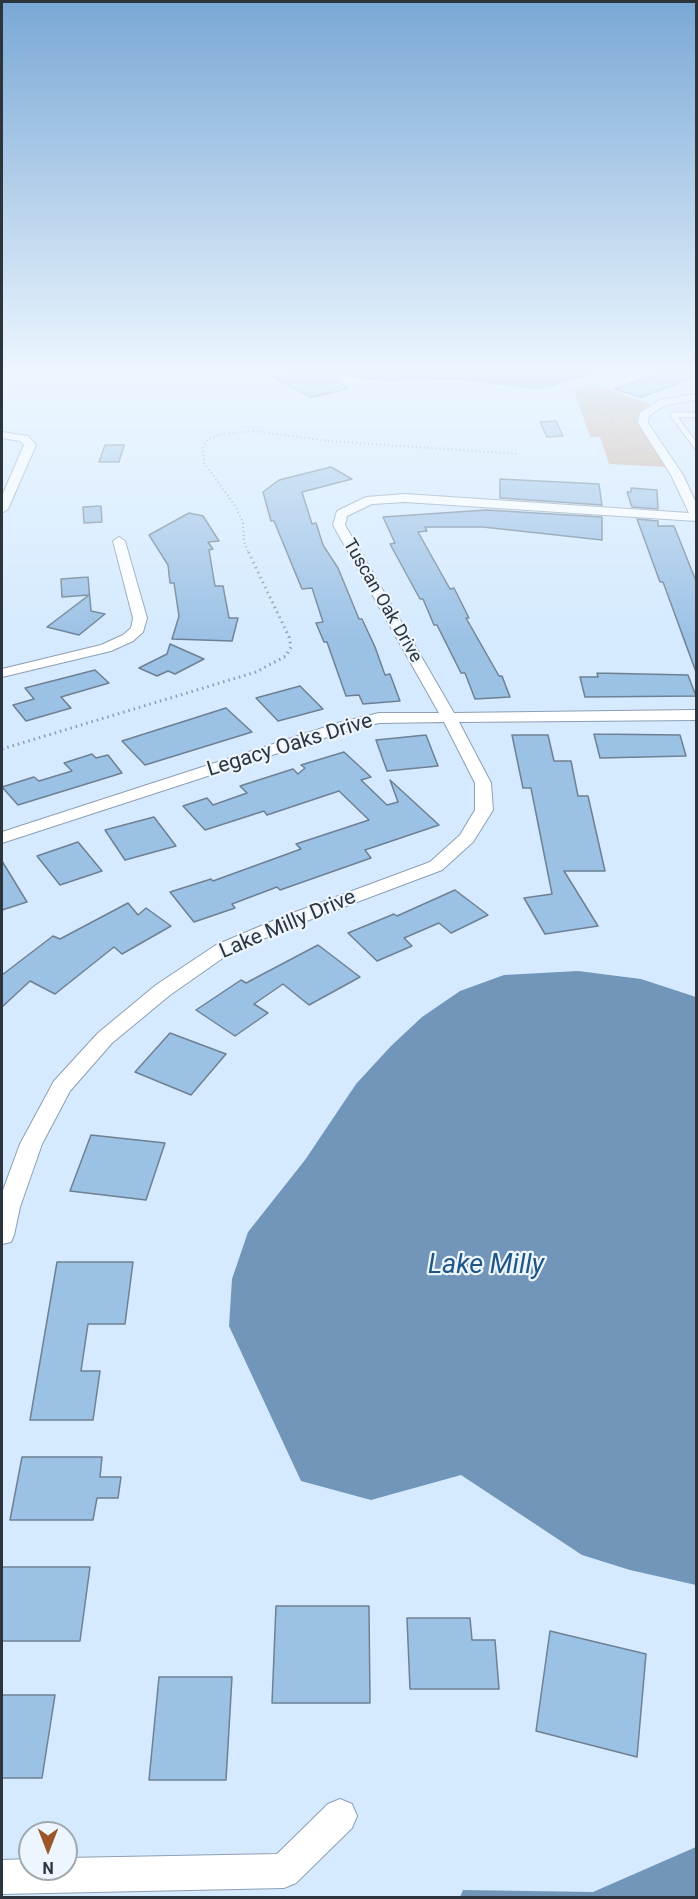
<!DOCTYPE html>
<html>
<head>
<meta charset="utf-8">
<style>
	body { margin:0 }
	#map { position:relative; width:698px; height:1899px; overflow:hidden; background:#d5eaff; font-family:Roboto,sans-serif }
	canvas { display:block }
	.frame { position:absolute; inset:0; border:3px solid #2c343c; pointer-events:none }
	.north { position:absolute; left:18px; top:1821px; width:60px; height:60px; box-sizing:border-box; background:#edf6fe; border:2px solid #a0a8b0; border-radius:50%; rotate:180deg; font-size:16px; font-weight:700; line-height:24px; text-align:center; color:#2c343c }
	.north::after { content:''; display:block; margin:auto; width:21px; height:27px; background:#9a5627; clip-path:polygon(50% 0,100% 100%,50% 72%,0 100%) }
</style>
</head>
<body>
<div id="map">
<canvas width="698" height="1899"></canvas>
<div class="frame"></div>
<div class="north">N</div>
</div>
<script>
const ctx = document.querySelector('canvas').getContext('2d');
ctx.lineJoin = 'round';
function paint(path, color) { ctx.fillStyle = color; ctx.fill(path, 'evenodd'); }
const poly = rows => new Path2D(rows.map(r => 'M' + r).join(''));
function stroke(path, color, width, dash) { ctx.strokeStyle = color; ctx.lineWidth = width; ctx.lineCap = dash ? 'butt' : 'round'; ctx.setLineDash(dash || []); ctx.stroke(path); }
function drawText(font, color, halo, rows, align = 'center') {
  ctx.font = font + ' Roboto,sans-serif'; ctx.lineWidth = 4.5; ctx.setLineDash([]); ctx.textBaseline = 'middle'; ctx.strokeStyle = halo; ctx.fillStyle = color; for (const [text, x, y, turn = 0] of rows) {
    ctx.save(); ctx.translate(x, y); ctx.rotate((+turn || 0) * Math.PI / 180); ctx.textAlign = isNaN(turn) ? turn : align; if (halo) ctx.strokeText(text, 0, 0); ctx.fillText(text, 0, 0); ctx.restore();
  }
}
const green = poly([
	[593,384,650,404,639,413,637,421,666,467,609,464,600,437,590,437,574,390]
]);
const water = poly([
	[322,374,596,374,539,390,461,380,382,381],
	[578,971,641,979,696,997,696,1585,630,1570,582,1555,461,1475,371,1500,301,1481,229,1326,232,1279,248,1232,305,1160,356,1084,391,1046,422,1017,460,991,504,975],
	[696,1847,696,1897,460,1897,463,1890,593,1892]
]);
const building = poly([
	[302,374,335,375,348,389,311,397,273,377,302,374],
	[655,374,696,374,696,377,641,397,614,389,655,374],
	[556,421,563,436,547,437,540,422,556,421],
	[105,445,124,445,119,462,99,462,105,445],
	[331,467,352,479,302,492,312,524,316,523,323,545,338,568,359,619,362,619,375,647,385,675,390,674,400,701,363,704,359,695,346,696,327,642,324,642,316,623,323,622,312,588,302,589,274,521,271,521,263,492,279,480,331,467],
	[500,479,599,484,602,505,500,498,500,479],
	[631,488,657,490,658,509,632,507,627,492,631,492,631,488],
	[101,506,102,522,84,523,83,507,101,506],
	[486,510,602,517,602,540,483,527,425,527,427,531,418,532,450,589,454,588,469,618,466,618,499,676,502,676,510,697,475,699,465,673,461,673,437,625,434,625,423,599,420,599,390,544,395,543,383,517,486,510],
	[189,513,203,516,219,541,208,542,213,549,209,550,215,586,223,586,229,618,238,618,232,641,172,639,179,616,174,583,170,583,168,565,149,535,189,513],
	[637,519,658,521,658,526,674,526,696,581,696,672,663,582,660,582,637,519],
	[88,577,91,611,105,614,79,635,47,627,89,595,62,597,61,579,88,577],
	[170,644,204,659,175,674,168,671,157,676,139,668,167,654,170,644],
	[95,670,109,683,61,697,71,708,26,721,13,705,34,699,25,688,95,670],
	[597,673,688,675,696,696,585,697,580,677,598,677,597,673],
	[300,686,323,709,278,721,256,698,300,686],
	[226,708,252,732,145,765,122,741,226,708],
	[594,734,680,735,686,756,600,758,594,734],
	[426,735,438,766,387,771,376,740,426,735],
	[512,735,548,735,554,761,571,761,578,796,588,796,605,871,564,871,598,926,545,934,524,898,552,894,531,788,523,788,512,735],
	[344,752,371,777,361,780,387,805,398,802,390,780,439,825,365,850,371,858,280,890,277,887,232,904,235,908,194,922,170,892,211,879,213,881,301,849,296,844,369,820,339,791,267,815,264,811,205,830,183,806,207,798,213,805,247,793,240,786,293,769,298,774,305,768,301,765,344,752],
	[92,754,96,758,108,755,122,773,18,805,2,787,34,777,39,781,72,771,64,763,92,754],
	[154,817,176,846,125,860,105,830,154,817],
	[78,842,102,871,60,885,37,856,78,842],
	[2,861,27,902,2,910,2,861],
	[455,890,488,915,451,933,439,923,404,938,412,946,377,961,348,933,394,914,397,916,455,890],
	[128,903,138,915,146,908,171,926,122,954,114,947,55,994,30,981,2,1007,2,975,53,936,60,939,128,903],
	[318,945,360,977,309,1005,283,984,254,1004,268,1013,235,1036,196,1010,241,980,246,983,318,945],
	[170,1033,226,1054,191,1095,135,1072,170,1033],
	[91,1135,165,1143,146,1200,70,1191,91,1135],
	[57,1262,133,1262,125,1324,88,1324,81,1371,100,1371,93,1420,30,1420,57,1262],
	[22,1457,102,1457,100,1477,121,1477,118,1498,97,1498,93,1520,10,1520,22,1457],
	[2,1567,90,1567,80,1641,2,1641,2,1567],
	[276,1606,369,1606,370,1703,272,1703,276,1606],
	[407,1618,470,1618,472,1640,495,1640,499,1689,410,1689,407,1618],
	[550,1631,646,1654,637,1757,536,1731,550,1631],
	[159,1677,232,1677,226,1780,149,1780,159,1677],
	[2,1695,55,1695,42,1778,2,1778,2,1695]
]);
const pathFar1 = poly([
	[578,383,582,392,596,402,593,407,596,410,613,417,610,428,612,436,624,446,644,449],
	[622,417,621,414,627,406,636,403],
	[248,551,244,542,243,523,236,507,204,463,203,446,208,439,223,434,254,431,329,441,518,454]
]);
const path = poly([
	[2,749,256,672,286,656,291,647,289,637,247,549]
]);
const service = poly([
	[696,415,673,415,696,446]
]);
const minor = poly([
	[696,394,696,400,667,405,657,410,649,416,648,423,683,475,696,503,696,521,405,502,372,504,347,516,345,525,454,713,696,710,696,720,459,722,491,783,493,810,473,842,442,870,296,925,230,953,170,995,112,1043,70,1091,42,1144,20,1207,14,1235,11,1242,2,1244,2,1193,20,1144,54,1081,98,1033,156,985,216,945,282,917,430,862,460,835,475,810,475,783,444,722,379,723,349,730,2,843,2,832,338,723,379,713,439,713,333,525,337,511,366,497,405,494,689,513,671,475,638,423,640,413,660,400,696,394],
	[2,432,28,436,36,445,8,509,2,513,2,496,24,445,20,441,2,438,2,432],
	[119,537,125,541,147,618,143,632,133,641,111,651,2,677,2,669,101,645,123,635,131,628,133,618,113,541,119,537],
	[340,1799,352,1804,357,1816,352,1828,296,1883,284,1888,2,1894,2,1860,30,1859,30,1869,66,1869,66,1858,277,1854,328,1804,340,1799]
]);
const farStreetnames = [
	["Tuscan Oak Drive",382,601,60]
];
const streetNames = [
	["Legacy Oaks Drive",290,746,-17],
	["Lake Milly Drive",288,925,-23]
];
const nearWaternames = [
	["Lake Milly",486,1266]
];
paint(green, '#cdac99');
paint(water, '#7296b9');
paint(building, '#9bc1e5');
stroke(building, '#6e8193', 1.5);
stroke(service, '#8c9fb3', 7);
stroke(minor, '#8c9fb3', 2);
stroke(pathFar1, '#8e9eae', 2, [1, 3]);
stroke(path, '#8e9eae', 3, [1.5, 4]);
stroke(service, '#fff', 5);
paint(minor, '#fff');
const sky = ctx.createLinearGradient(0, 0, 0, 640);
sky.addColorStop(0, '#79a8d5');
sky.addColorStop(0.58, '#ecf6ff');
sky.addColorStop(1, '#ecf6ff00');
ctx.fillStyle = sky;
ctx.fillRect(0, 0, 698, 640);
drawText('18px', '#2c343c', '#edf6fe', farStreetnames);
drawText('21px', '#2c343c', '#edf6fe', streetNames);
drawText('italic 27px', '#205685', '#edf6fe', nearWaternames);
</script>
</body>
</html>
